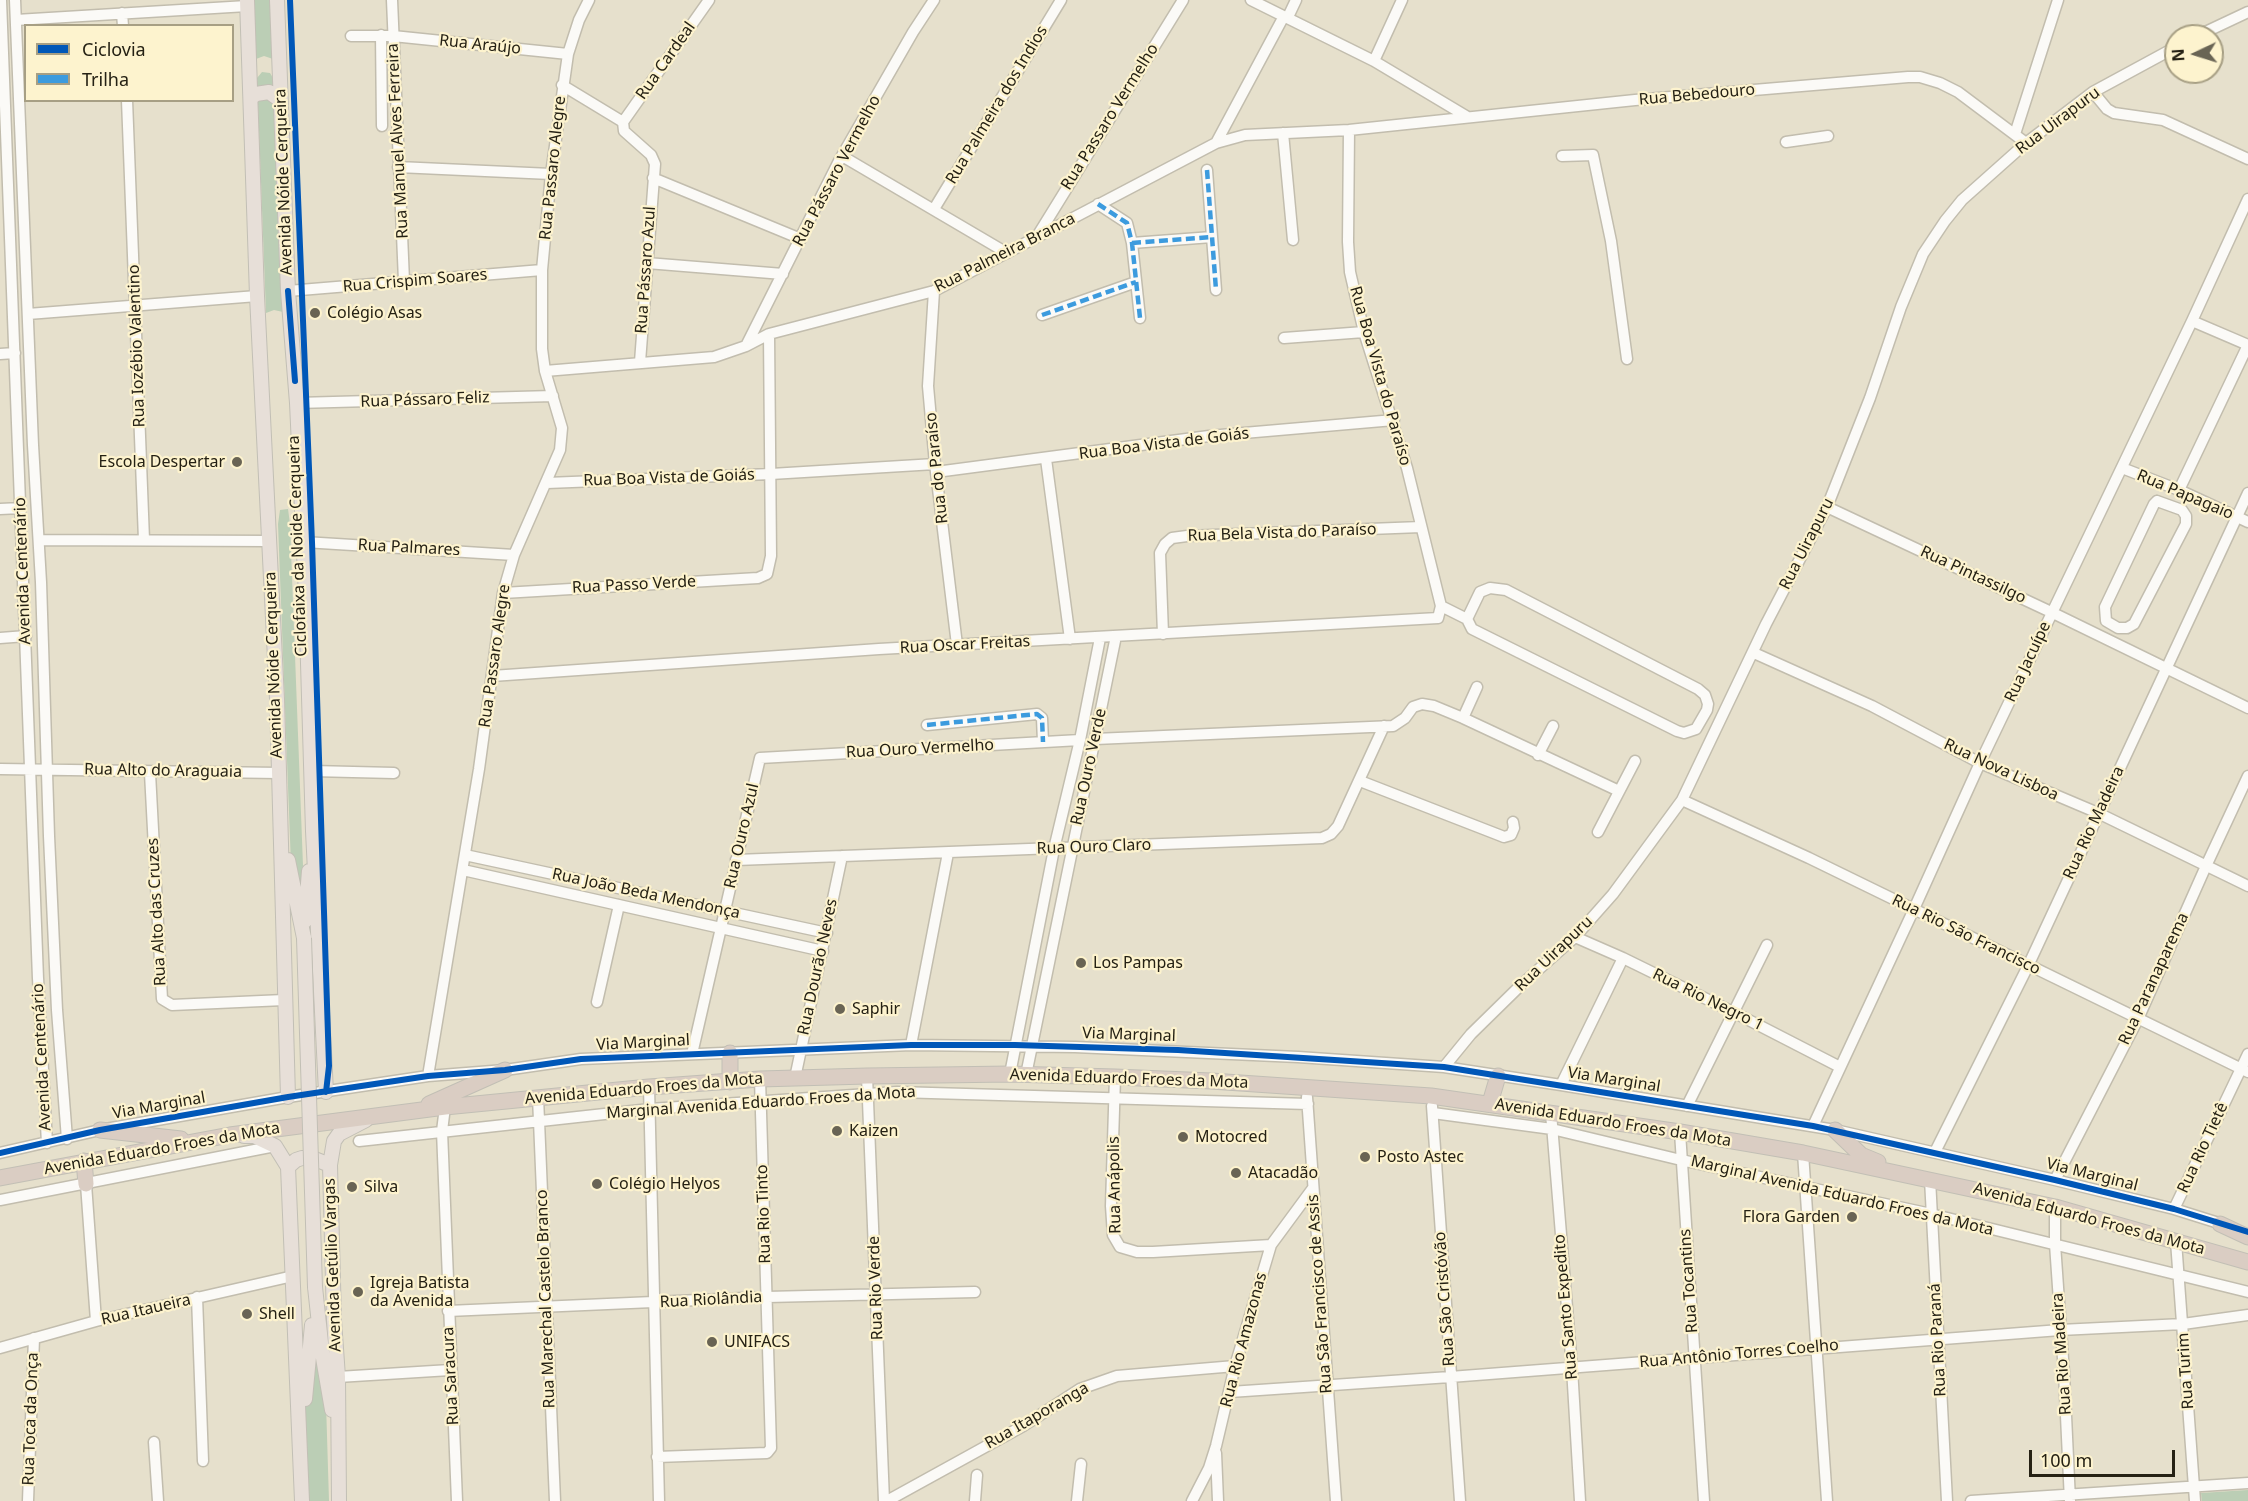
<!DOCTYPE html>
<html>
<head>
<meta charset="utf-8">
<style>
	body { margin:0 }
	#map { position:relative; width:2248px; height:1501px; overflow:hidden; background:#e6e0cc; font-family:"Noto Sans",sans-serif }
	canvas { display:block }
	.legend { position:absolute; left:24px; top:24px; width:210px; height:78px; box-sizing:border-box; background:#fdf3ce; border:2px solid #a79f84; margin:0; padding:8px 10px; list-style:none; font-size:18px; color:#252114 }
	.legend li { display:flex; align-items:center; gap:12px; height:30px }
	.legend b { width:30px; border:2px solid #a79f84 }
	.north { position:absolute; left:2164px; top:24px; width:60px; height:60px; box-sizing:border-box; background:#fdf3ce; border:2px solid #a79f84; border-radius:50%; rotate:266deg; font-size:16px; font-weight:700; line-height:24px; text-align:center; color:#252114 }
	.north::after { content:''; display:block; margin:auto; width:21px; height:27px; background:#696454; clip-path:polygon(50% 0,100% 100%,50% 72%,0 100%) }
	.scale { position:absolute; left:2029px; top:1450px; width:146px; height:27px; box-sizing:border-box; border:3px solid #252114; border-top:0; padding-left:8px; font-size:18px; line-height:21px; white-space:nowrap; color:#252114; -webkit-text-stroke:4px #fdf3ce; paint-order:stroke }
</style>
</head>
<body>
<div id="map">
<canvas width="2248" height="1501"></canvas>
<ul class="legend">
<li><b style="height:8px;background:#0057b8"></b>Ciclovia</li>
<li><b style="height:8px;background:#3c9bde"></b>Trilha</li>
</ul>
<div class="north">N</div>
<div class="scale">100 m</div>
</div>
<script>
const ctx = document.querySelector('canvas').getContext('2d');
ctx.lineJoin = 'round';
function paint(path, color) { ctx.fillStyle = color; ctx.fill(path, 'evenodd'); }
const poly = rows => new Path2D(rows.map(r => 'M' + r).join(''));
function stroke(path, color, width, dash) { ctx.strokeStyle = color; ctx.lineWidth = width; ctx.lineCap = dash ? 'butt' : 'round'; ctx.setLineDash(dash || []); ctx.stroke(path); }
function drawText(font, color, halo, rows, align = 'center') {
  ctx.font = font + ' "Noto Sans",sans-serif'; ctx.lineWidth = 4.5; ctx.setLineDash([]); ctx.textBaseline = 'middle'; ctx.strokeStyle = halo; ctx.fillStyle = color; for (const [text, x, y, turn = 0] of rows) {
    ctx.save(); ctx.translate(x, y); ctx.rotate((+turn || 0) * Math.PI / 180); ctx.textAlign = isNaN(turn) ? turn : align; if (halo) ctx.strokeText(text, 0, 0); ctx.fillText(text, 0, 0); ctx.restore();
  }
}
const green = poly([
	[254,0,271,0,273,59,264,56,256,59],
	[262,72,270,73,273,78,283,312,274,310,266,313,257,78],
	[288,509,290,524,303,866,300,913,291,865,278,524,280,510],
	[316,1360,326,1403,329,1501,309,1501,305,1396],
	[2248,1490,2248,1501,2202,1501,2201,1493]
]);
const minor = poly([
	[1,0,38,978,47,1143],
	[15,0,33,445,41,582,49,836,57,1010,67,1139],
	[392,0,404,281],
	[1251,0,1374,61,1466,116],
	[122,13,123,26],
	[1288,17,1296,0],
	[16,20,247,6],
	[381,35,382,126],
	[351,36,393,36,568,54],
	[2197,36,2248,12],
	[1374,61,1402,0],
	[562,85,623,122],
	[2093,92,2107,109,2114,113,2163,120,2248,159],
	[127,100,144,540],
	[623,122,624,131,651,155,655,164,640,362],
	[623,122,709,0],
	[1283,133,1293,240],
	[2015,134,2058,0],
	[1786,142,1828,136],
	[1216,143,1284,16],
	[842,156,1007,253],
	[1562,156,1593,155,1611,241,1627,359],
	[398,167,551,174],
	[1207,170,1216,290],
	[653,178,801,239],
	[1098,204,1127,223,1132,243,1140,318],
	[934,209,1061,0],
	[1038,235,1183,0],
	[1132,243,1212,237],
	[647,263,783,274],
	[288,291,542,270],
	[934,291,928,386,935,464,957,645],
	[28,314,257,296],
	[1042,315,1136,282],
	[2192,321,2248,345],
	[1284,338,1364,332],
	[746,346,839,161,913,32,934,0],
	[0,354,15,353],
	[545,371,714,357,746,346,769,334,934,291,1216,143,1245,135,1349,130,1635,100,1908,77,1920,77,1940,83,1958,92,2026,143],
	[297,403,553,396],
	[1046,459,1070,639],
	[2122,468,2179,490,2248,522],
	[936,472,1209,436,1394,420],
	[547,483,771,474,935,464],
	[2179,490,2248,345],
	[2157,501,2182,510,2186,516,2186,524,2134,624,2127,628,2118,628,2106,621,2105,607,2154,504,2157,501],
	[1827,507,2051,612,2248,708],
	[0,509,21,508],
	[39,540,269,541],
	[304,542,514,555],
	[1490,588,1506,590,1698,689,1705,695,1708,704,1707,710,1696,729,1684,733,1677,731,1472,629,1467,619,1480,592,1490,588],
	[503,593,758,578,767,574,771,556,769,334],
	[1441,606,1467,619],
	[1163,634,1160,553,1165,544,1172,538,1187,536,1421,527],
	[0,638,26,636],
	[1754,653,1872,706,1980,763,2098,813,2248,886],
	[492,676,879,649,1438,618,1441,606,1407,468,1364,332,1350,272,1348,242,1349,130],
	[1463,718,1477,687],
	[927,725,1037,714,1042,718,1043,742],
	[1095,739,1393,726,1405,718,1413,707,1422,704,1434,706,1463,718,1619,791],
	[1538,755,1553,726],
	[0,769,279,773],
	[312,771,394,773],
	[150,773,162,999,172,1005,284,1000],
	[1360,781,1499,835,1504,837,1511,835,1514,828,1513,822],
	[1682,800,1809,858,2248,1072],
	[1598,832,1635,761],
	[465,855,827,933],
	[736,860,1322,838,1331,834,1338,826,1384,726],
	[463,870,823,951],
	[1575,937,1623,958,1733,1012,1840,1067],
	[597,1002,619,905],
	[911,1045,948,853],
	[692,1054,760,758,1080,740],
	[1444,1067,1471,1034,1521,985,1575,937,1613,894,1682,800,1766,624,1827,507,1870,398,1901,307,1923,254,1945,221,1962,200,2026,143,2093,92,2176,47],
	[1010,1074,1054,849,1080,740,1100,638],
	[1026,1075,1116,636],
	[428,1076,479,769,503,593,514,555,560,450,562,428,545,371,542,349,542,270,551,174,568,54,579,20,589,0],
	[867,1076,884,1501],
	[1115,1077,1111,1206,1113,1235,1120,1247,1137,1252,1153,1252,1271,1245],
	[795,1078,842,856],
	[1561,1085,1623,958],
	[649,1087,659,1501],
	[538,1097,555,1501],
	[1307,1097,1336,1501],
	[1432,1106,1460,1501],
	[1687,1106,1767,945],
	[445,1107,442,1131,457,1501],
	[1433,1113,1552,1129,1681,1160,1931,1214,2248,1292],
	[1551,1113,1572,1368,1580,1501],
	[1813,1126,1914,909,1980,763,2192,321,2248,199],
	[1680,1132,1704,1501],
	[359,1141,650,1109,897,1092,1308,1104],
	[1935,1152,2028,966,2248,493],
	[0,1153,100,1130,288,1097,428,1076,505,1070,581,1059,911,1045,1075,1047,1298,1057,1444,1067,1561,1085,1835,1130,2055,1180,2174,1209,2225,1225],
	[1803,1153,1827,1501],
	[1930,1179,1947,1501],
	[2055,1180,2138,1019,2206,866,2248,776],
	[86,1184,96,1321],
	[0,1200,275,1146],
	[2055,1207,2055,1244,2064,1373,2070,1501],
	[2174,1209,2248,1054],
	[2176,1241,2195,1501],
	[197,1297,203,1461],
	[448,1311,767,1297,975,1292],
	[0,1348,96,1321,293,1276],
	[338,1377,450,1370],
	[1230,1392,1450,1377,2060,1330,2183,1324,2248,1315],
	[154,1442,158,1501],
	[1216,1453,1218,1501],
	[657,1457,767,1453,771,1448,760,1079],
	[28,1501,34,1338],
	[887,1501,1023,1426,1080,1389,1117,1376,1235,1366],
	[975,1501,977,1475],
	[1077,1501,1081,1464],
	[1192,1501,1209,1468,1216,1446,1235,1366,1271,1245,1313,1188],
	[1971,1501,2248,1483]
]);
const major = poly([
	[247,0,257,296,277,699,288,1097],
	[277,0,288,291,297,403,306,596,313,831,326,1092],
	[251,98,256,94,269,92,280,100],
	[288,860,304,938],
	[305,921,309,871],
	[244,1136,254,1136,275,1146,288,1167,302,1501],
	[288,1167,296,1160,302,1158,312,1158,330,1165],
	[315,1287,322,1352,332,1410],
	[305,1399,312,1325],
	[339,1501,338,1377,334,1320,330,1165,334,1141,339,1134,366,1120]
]);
const highway = poly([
	[730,1053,730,1082],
	[1490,1103,1498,1076],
	[429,1104,505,1070],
	[100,1130,181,1139],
	[1835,1130,1861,1155,1878,1162],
	[84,1161,86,1184],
	[0,1178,230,1135,445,1107,649,1087,760,1079,867,1076,1010,1074,1115,1077,1211,1081,1431,1096,1680,1132,1803,1153,2055,1207,2248,1262],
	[2220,1224,2248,1237]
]);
const majorBridge = poly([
	[304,938,315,1287]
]);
const quiet = poly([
	[1207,170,1216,290],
	[1098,204,1127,223,1132,243,1140,318],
	[1132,243,1212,237],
	[1042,315,1136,282],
	[927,725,1037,714,1042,718,1043,742]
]);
const cycleway = poly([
	[290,0,312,542,329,1066,326,1092],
	[288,291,295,381],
	[0,1153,100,1130,288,1097,428,1076,505,1070,581,1059,911,1045,1015,1045,1178,1050,1444,1067,1813,1126,2055,1180,2174,1209,2248,1232]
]);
const markers = [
	[315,313,6,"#696454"],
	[237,462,6,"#696454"],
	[1081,963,6,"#696454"],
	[840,1009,6,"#696454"],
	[837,1131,6,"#696454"],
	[1183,1137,6,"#696454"],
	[1365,1157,6,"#696454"],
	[1236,1173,6,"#696454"],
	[597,1184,6,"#696454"],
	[352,1187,6,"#696454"],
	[1852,1217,6,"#696454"],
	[358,1292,6,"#696454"],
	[247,1314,6,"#696454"],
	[712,1342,6,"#696454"]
];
const streetNames = [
	["Rua Araújo",480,45,6],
	["Rua Cardeal",666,61,-55],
	["Rua Bebedouro",1697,95,-5],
	["Rua Palmeira dos Indios",997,105,-59],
	["Rua Passaro Vermelho",1110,117,-58],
	["Rua Uirapuru",2058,121,-37],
	["Rua Manuel Alves Ferreira",398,141,-93],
	["Rua Passaro Alegre",553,168,-84],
	["Rua Pássaro Vermelho",837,171,-62],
	["Avenida Nóide Cerqueira",284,182,-92],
	["Rua Palmeira Branca",1005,253,-27],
	["Rua Pássaro Azul",646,270,-86],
	["Rua Crispim Soares",415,281,-5],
	["Rua Iozébio Valentino",137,346,-92],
	["Rua Boa Vista do Paraíso",1380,376,74],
	["Rua Pássaro Feliz",425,400,-2],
	["Rua Boa Vista de Goiás",1164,444,-7],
	["Rua do Paraíso",937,468,-96],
	["Rua Boa Vista de Goiás",669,478,-2],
	["Rua Papagaio",2185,495,23],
	["Rua Bela Vista do Paraíso",1282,533,-2],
	["Rua Uirapuru",1807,544,-63],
	["Ciclofaixa da Noide Cerqueira",298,546,-92],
	["Rua Palmares",409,548,3],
	["Avenida Centenário",23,571,-92],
	["Rua Pintassilgo",1973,575,25],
	["Rua Passo Verde",634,585,-3],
	["Rua Oscar Freitas",965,645,-3],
	["Rua Passaro Alegre",495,656,-82],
	["Rua Jacuípe",2028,662,-65],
	["Avenida Nóide Cerqueira",274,665,-92],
	["Rua Ouro Vermelho",920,749,-3],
	["Rua Ouro Verde",1089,767,-78],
	["Rua Nova Lisboa",2001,770,25],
	["Rua Alto do Araguaia",163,771,1],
	["Rua Rio Madeira",2094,823,-65],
	["Rua Ouro Azul",742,836,-77],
	["Rua Ouro Claro",1094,847,-2],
	["Rua João Beda Mendonça",646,894,12],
	["Rua Alto das Cruzes",157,912,-93],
	["Rua Rio São Francisco",1966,935,26],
	["Rua Uirapuru",1554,954,-44],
	["Rua Dourão Neves",818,967,-78],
	["Rua Paranaparema",2154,979,-65],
	["Rua Rio Negro 1",1708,1000,26],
	["Via Marginal",1129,1035,2],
	["Via Marginal",643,1043,-3],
	["Avenida Centenário",42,1057,-93],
	["Avenida Eduardo Froes da Mota",1129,1079,2],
	["Via Marginal",1614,1080,9],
	["Avenida Eduardo Froes da Mota",644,1089,-5],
	["Marginal Avenida Eduardo Froes da Mota",761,1103,-4],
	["Via Marginal",159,1106,-10],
	["Avenida Eduardo Froes da Mota",1613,1123,9],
	["Rua Rio Tietê",2203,1148,-65],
	["Avenida Eduardo Froes da Mota",162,1149,-10],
	["Via Marginal",2092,1175,14],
	["Rua Anápolis",1115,1185,-91],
	["Marginal Avenida Eduardo Froes da Mota",1842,1196,13],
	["Rua Rio Tinto",764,1214,-92],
	["Avenida Eduardo Froes da Mota",2089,1219,15],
	["Avenida Getúlio Vargas",333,1265,-92],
	["Rua Tocantins",1689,1281,-94],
	["Rua Rio Verde",876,1288,-92],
	["Rua São Francisco de Assis",1320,1294,-94],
	["Rua Marechal Castelo Branco",546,1299,-92],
	["Rua São Cristóvão",1445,1299,-94],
	["Rua Riolândia",711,1300,-3],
	["Rua Santo Expedito",1566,1307,-95],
	["Rua Itaueira",146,1310,-13],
	["Rua Rio Amazonas",1244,1340,-75],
	["Rua Rio Paraná",1938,1340,-93],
	["Rua Antônio Torres Coelho",1739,1354,-5],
	["Rua Rio Madeira",2062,1354,-94],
	["Rua Turim",2186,1371,-94],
	["Rua Saracura",451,1376,-93],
	["Rua Itaporanga",1037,1416,-30],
	["Rua Toca da Onça",31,1419,-88]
];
const poiNames = [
	["Colégio Asas",327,313],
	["Escola Despertar",225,462,"right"],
	["Los Pampas",1093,963],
	["Saphir",852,1009],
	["Kaizen",849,1131],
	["Motocred",1195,1137],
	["Posto Astec",1377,1157],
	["Atacadão",1248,1173],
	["Colégio Helyos",609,1184],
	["Silva",364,1187],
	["Flora Garden",1840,1217,"right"],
	["Igreja Batista",370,1283],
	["da Avenida",370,1301],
	["Shell",259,1314],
	["UNIFACS",724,1342]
];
paint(green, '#bbceb5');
stroke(minor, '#c2bdae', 13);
stroke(major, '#c2bfb5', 16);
stroke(highway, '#c2bfb5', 17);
stroke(minor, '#fbfaf7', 10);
stroke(major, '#e7dfd8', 14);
stroke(highway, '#dacdc3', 15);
stroke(majorBridge, '#c2bfb5', 16, []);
stroke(majorBridge, '#e7dfd8', 14);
stroke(quiet, '#3c9bde', 4.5, [9, 4.5]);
stroke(cycleway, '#0057b8', 6);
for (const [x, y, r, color] of markers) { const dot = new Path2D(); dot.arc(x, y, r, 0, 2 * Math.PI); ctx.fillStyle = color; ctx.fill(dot); stroke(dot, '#fdf3ce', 2); }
drawText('16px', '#252114', '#fdf3ce', streetNames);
drawText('16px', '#252114', '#fdf3ce', poiNames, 'left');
</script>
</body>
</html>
